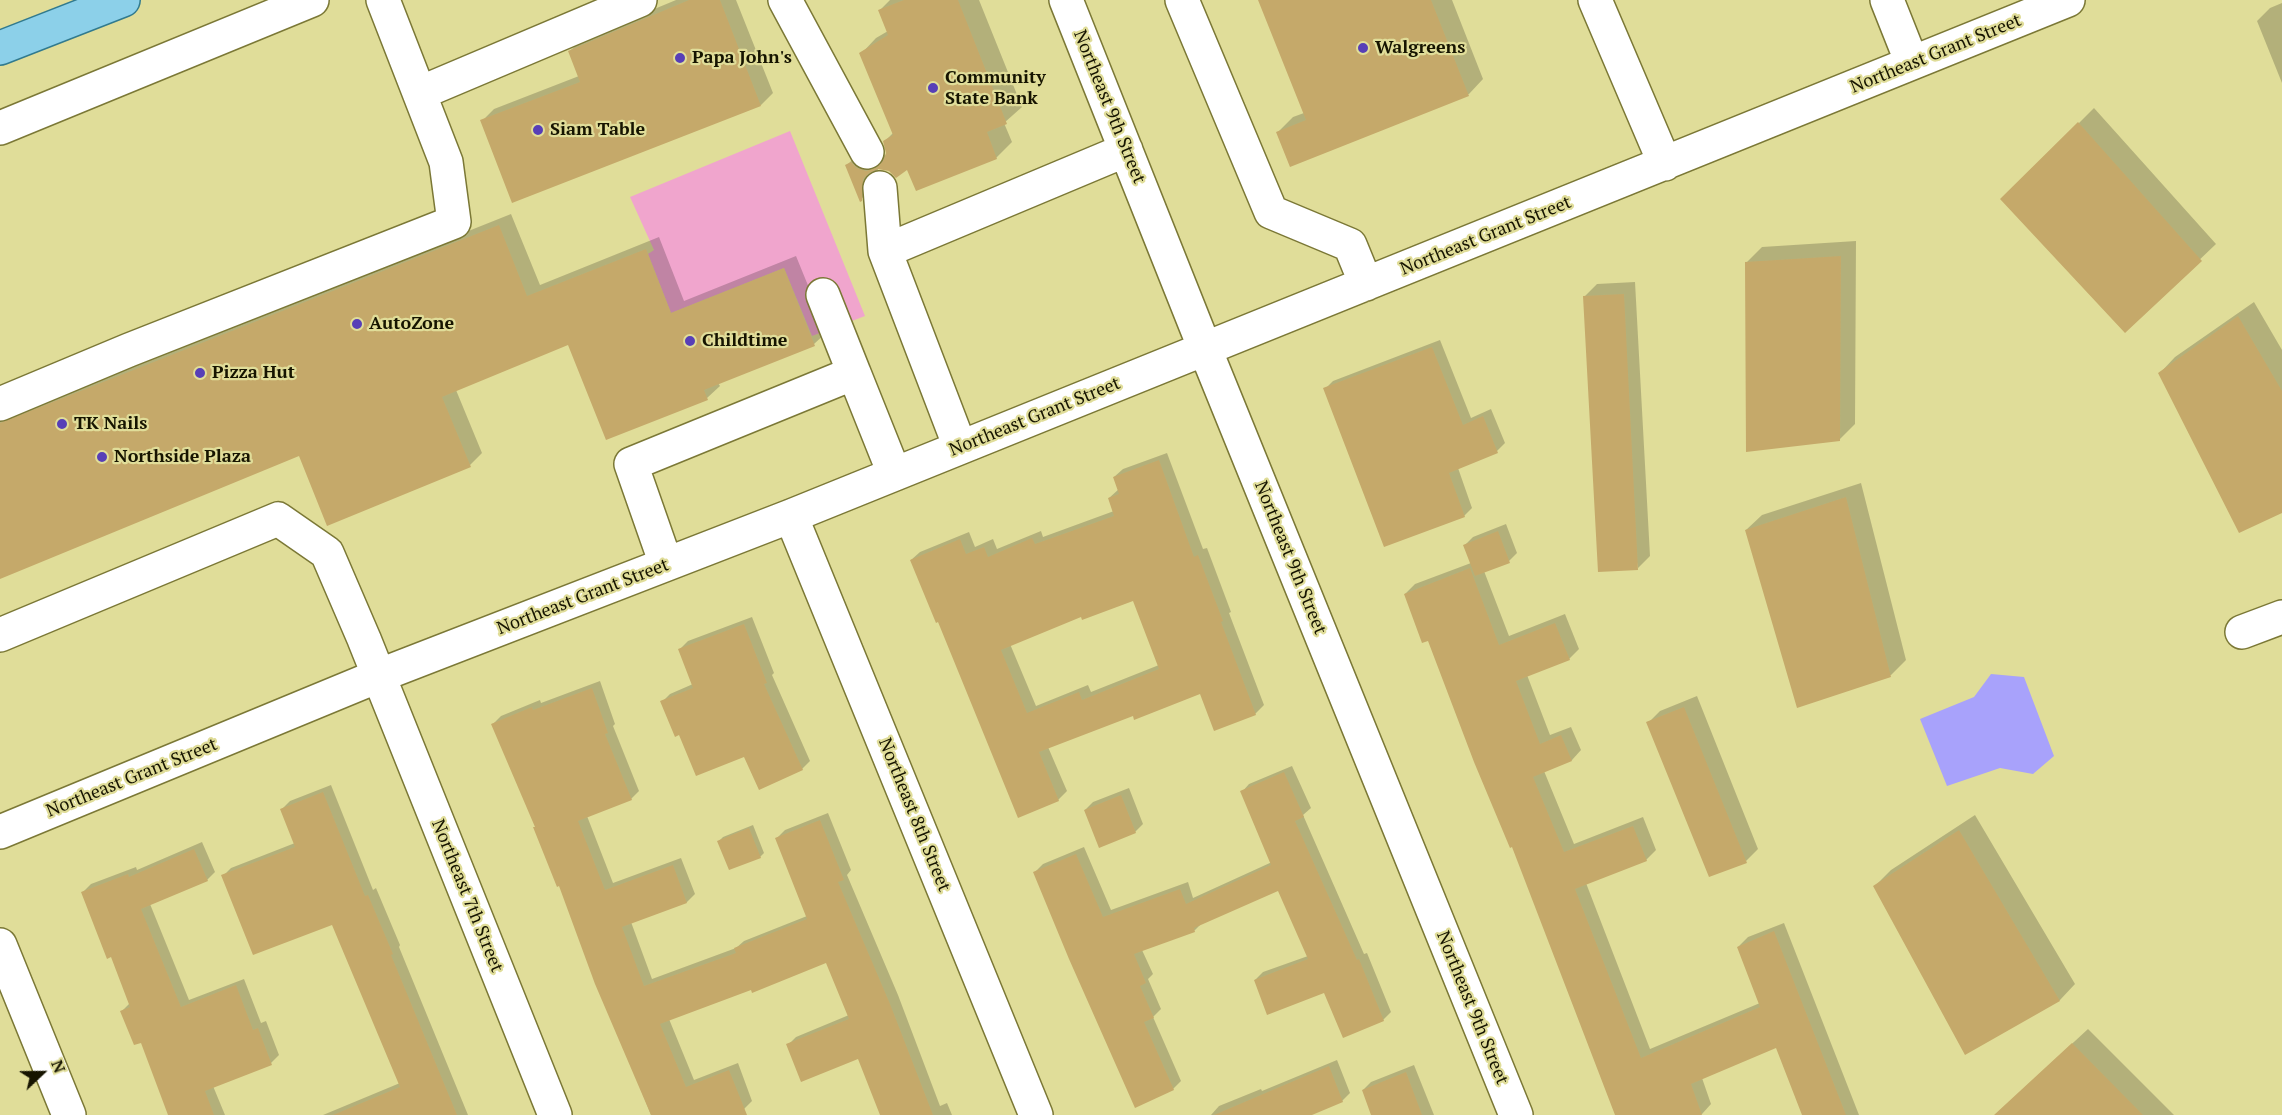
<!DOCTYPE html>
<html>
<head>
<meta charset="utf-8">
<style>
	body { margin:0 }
	#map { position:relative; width:2282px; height:1115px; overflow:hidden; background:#e0dd99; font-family:"PT Serif",serif }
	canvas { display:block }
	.north { position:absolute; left:12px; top:1043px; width:60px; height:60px; -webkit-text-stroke:4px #e0dd99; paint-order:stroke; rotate:68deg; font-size:16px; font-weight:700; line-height:24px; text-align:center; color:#161400 }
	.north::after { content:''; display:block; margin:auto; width:21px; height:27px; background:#161400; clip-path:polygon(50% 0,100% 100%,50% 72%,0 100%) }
</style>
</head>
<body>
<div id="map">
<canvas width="2282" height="1115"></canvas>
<div class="north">N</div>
</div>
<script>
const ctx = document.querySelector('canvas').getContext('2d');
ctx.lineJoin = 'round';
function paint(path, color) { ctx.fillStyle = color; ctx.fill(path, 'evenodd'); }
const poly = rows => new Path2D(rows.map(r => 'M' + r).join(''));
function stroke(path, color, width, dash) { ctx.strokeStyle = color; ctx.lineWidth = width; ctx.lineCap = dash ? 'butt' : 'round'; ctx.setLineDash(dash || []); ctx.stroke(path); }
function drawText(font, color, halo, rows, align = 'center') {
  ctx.font = font + ' "PT Serif",serif'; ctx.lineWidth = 4.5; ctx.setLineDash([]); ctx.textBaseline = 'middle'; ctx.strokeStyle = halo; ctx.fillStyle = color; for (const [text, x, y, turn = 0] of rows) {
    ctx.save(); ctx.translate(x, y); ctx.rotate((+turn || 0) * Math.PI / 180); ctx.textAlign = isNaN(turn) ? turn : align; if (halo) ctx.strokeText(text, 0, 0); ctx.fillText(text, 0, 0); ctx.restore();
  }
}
const green = poly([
	[790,131,865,316,812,336,784,268,671,313,648,254,654,250,630,197]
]);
const water = poly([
	[1991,674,2024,677,2054,756,2033,774,2000,768,1947,786,1920,719,1974,697]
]);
const shadow = poly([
	[676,0,736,0,773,93,761,105,482,121,494,109,579,76,570,51,582,39],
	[890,0,979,0,1022,107,1004,123,1012,142,996,158,889,170,878,168,877,184,860,200,847,165,863,150,882,156,887,155,884,142,893,133,861,54,876,38,888,31,880,10],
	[1259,0,1452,0,1483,79,1469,94,1291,165,1278,132,1293,117,1304,113],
	[2282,3,2282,83,2257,21,2270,8],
	[2094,108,2216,244,2125,331,2003,199],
	[511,214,540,285,659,237,684,301,796,256,827,332,814,344,718,383,720,386,707,398,569,343,456,390,482,453,470,465,300,454,0,577,0,418],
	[1856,241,1855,424,1839,440,1746,263,1762,247],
	[1635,282,1650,556,1638,568,1585,296,1597,284],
	[2254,302,2282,350,2282,511,2160,373,2175,357],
	[1440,340,1471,418,1491,409,1505,443,1497,451,1458,468,1472,508,1464,516,1325,389,1333,381],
	[1167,453,1203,549,1207,548,1231,612,1229,613,1264,705,1255,714,1201,692,1133,714,1048,747,1067,791,1058,800,1019,816,939,620,911,560,920,552,969,532,975,547,993,539,997,549,1041,531,1043,537,1114,511,1109,498,1119,489,1114,477,1123,469],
	[1134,599,1159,665,1091,692,1088,685,1036,706,1010,644,1082,615],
	[1861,483,1906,660,1891,675,1798,706,1746,530,1762,515],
	[1506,524,1517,553,1509,561,1484,571,1509,636,1565,614,1579,649,1569,659,1527,675,1550,735,1571,727,1581,750,1572,760,1544,771,1574,844,1643,817,1656,850,1646,860,1586,883,1650,1049,1760,1003,1738,947,1748,937,1784,923,1859,1115,1804,1115,1777,1046,1702,1078,1711,1104,1702,1114,1617,1115,1513,845,1429,639,1405,594,1415,584,1471,563,1465,545,1473,537],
	[752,617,774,673,772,675,810,761,802,769,745,755,680,733,662,702,670,694,693,684,680,649,688,641],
	[600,681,615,724,613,726,639,791,631,799,587,816,613,883,681,858,695,894,687,902,631,922,652,979,736,948,744,941,807,916,777,838,785,830,828,813,851,870,847,875,898,995,940,1106,947,1103,952,1115,893,1115,859,1057,788,1045,796,1037,849,1015,827,961,669,1019,694,1080,738,1063,752,1101,744,1109,728,1115,651,1115,536,826,493,724,501,716,540,700,541,703],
	[1697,696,1758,849,1746,861,1648,723,1660,711],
	[1292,766,1311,808,1303,815,1364,954,1367,953,1391,1012,1383,1020,1325,991,1255,980,1263,972,1308,956,1278,889,1201,924,1195,930,1142,950,1153,974,1148,979,1161,1009,1153,1017,1181,1081,1173,1089,1035,872,1043,864,1084,847,1111,910,1188,882,1193,898,1272,862,1242,792,1249,784],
	[331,785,373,890,376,888,400,945,399,947,468,1115,323,1115,400,1083,333,923,223,876,231,868,295,843,282,809,290,801],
	[1129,788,1143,824,1135,832,1085,810,1093,802],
	[1975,815,2075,984,2060,1000,1965,1053,1875,886,1891,870],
	[753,825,764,853,760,857,719,841,723,837],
	[202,842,215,872,207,880,150,904,189,1000,244,979,261,1023,266,1021,279,1055,271,1063,213,1086,225,1115,169,1115,141,1041,122,1011,130,1003,112,955,83,892,91,884,136,867,137,870],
	[2088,1029,2174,1115,2014,1115,2022,1090],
	[1337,1060,1350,1093,1342,1101,1309,1115,1211,1115,1219,1106,1261,1089,1262,1091],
	[1414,1065,1434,1115,1373,1115,1363,1090,1371,1082]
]);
const building = poly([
	[689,0,720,0,761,106,512,203,480,120,580,82,568,51],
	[904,0,958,0,1007,124,987,132,997,159,916,191,907,170,896,178,889,171,878,169,869,173,863,179,862,201,860,202,845,165,851,162,857,168,866,171,876,168,883,161,886,153,883,141,893,135,859,53,888,35,878,10],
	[1258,0,1431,0,1469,96,1290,167,1276,132,1306,120],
	[2078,122,2202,261,2125,333,2000,199],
	[499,225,527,296,646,249,671,313,784,268,815,346,704,390,708,400,606,440,568,345,442,397,471,467,327,526,299,456,0,579,0,423],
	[1841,256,1840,441,1746,452,1745,262],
	[1624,294,1638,570,1598,572,1583,296],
	[2238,316,2282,391,2282,513,2239,533,2158,373],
	[1432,347,1463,425,1483,416,1498,453,1449,473,1465,517,1384,547,1323,388],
	[1159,460,1194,557,1198,555,1223,621,1221,622,1256,715,1214,731,1200,694,1134,720,1133,716,1039,752,1059,801,1018,818,938,622,936,623,910,560,960,539,966,554,984,547,988,557,1032,538,1035,544,1114,516,1108,498,1119,494,1113,477],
	[1133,601,1159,669,1082,700,1079,692,1027,713,1001,650,1081,617,1082,620],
	[1846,497,1891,677,1797,708,1745,530],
	[1498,531,1510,563,1475,576,1463,545],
	[1470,568,1499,645,1555,623,1570,660,1516,681,1540,744,1561,735,1572,761,1533,777,1564,852,1633,826,1647,861,1575,889,1641,1058,1760,1007,1737,947,1774,931,1846,1115,1802,1115,1776,1048,1691,1084,1702,1115,1615,1115,1512,847,1510,848,1474,762,1428,641,1422,643,1404,594],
	[744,624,767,683,764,684,803,770,759,790,744,757,696,776,679,735,675,737,660,701,693,688,678,649],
	[592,688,608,733,605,734,632,800,578,821,605,890,673,865,687,903,622,927,644,986,736,953,734,948,807,919,775,838,820,820,844,880,838,882,890,1004,933,1115,880,1115,858,1059,801,1082,786,1044,849,1019,826,963,752,993,751,990,660,1024,686,1087,729,1070,747,1115,651,1115,595,984,559,886,557,887,533,827,535,827,491,724,532,707,533,710],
	[1684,707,1747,863,1709,877,1646,722],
	[1284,772,1304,817,1295,821,1357,960,1359,959,1384,1021,1343,1038,1324,993,1267,1015,1254,980,1308,959,1278,891,1194,928,1195,932,1134,954,1146,983,1140,986,1154,1018,1144,1022,1174,1090,1135,1108,1069,959,1033,872,1076,854,1103,917,1180,889,1186,904,1271,865,1240,791],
	[323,792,365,896,368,895,393,954,391,955,457,1115,333,1115,400,1087,332,925,253,955,221,875,295,847,280,809],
	[1121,795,1136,833,1099,848,1084,810],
	[749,828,761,858,729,870,717,841],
	[1959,830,2060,1001,1965,1055,1873,886],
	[194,849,208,881,141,909,181,1007,236,985,253,1030,258,1028,272,1065,205,1091,214,1115,168,1115,141,1043,134,1045,120,1011,130,1007,111,957,107,959,81,892,128,874,129,877],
	[2072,1043,2143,1115,1994,1115],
	[1329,1066,1343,1102,1312,1115,1214,1115],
	[1406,1072,1422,1115,1371,1115,1362,1090]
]);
const minor = poly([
	[785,0,867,152],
	[1066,0,1205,349,1516,1115],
	[1182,0,1271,212,1350,245,1366,284],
	[1595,0,1665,164],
	[1887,0,1912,63],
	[420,93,640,0],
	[0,128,312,0],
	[880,188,885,251,960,447],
	[885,251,1126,150],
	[823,295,854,373],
	[0,404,129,350,454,222,446,162,383,0],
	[791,516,1036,1115],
	[666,564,631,464,854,373,894,473],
	[2242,632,2282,617],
	[0,635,278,519,327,553,364,639,555,1115],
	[0,832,378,676,791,516,2068,0],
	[0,945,69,1115]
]);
const major = poly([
	[0,48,123,0]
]);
const markers = [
	[1363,48,6,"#573fb7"],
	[680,58,6,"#573fb7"],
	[933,88,6,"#573fb7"],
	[538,130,6,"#573fb7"],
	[357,324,6,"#573fb7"],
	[690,341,6,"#573fb7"],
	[200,373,6,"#573fb7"],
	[62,424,6,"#573fb7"],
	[102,457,6,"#573fb7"]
];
const poiNames = [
	["Walgreens",1375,48],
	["Papa John's",692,58],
	["Community",945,78],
	["State Bank",945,99],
	["Siam Table",550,130],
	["AutoZone",369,324],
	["Childtime",702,341],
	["Pizza Hut",212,373],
	["TK Nails",74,424],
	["Northside Plaza",114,457]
];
const streetNames = [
	["Northeast Grant Street",1936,54,-22],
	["Northeast 9th Street",1109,107,68],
	["Northeast Grant Street",1486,236,-22],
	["Northeast Grant Street",1035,417,-22],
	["Northeast 9th Street",1290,558,68],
	["Northeast Grant Street",583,597,-21],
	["Northeast Grant Street",132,778,-22],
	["Northeast 8th Street",914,815,68],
	["Northeast 7th Street",467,896,68],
	["Northeast 9th Street",1472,1008,68]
];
paint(green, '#f0a5cd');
paint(water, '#a8a2fb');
paint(shadow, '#0003');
paint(building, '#c5a96a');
stroke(minor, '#7b7836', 36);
stroke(major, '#317a8e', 36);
stroke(minor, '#fff', 33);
stroke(major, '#8cd0e9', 33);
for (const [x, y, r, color] of markers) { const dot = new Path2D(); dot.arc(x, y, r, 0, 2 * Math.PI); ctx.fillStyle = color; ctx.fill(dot); stroke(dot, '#e0dd99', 2); }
drawText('bold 18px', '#161400', '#e0dd99', poiNames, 'left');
drawText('18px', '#161400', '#e0dd99', streetNames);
</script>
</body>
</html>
